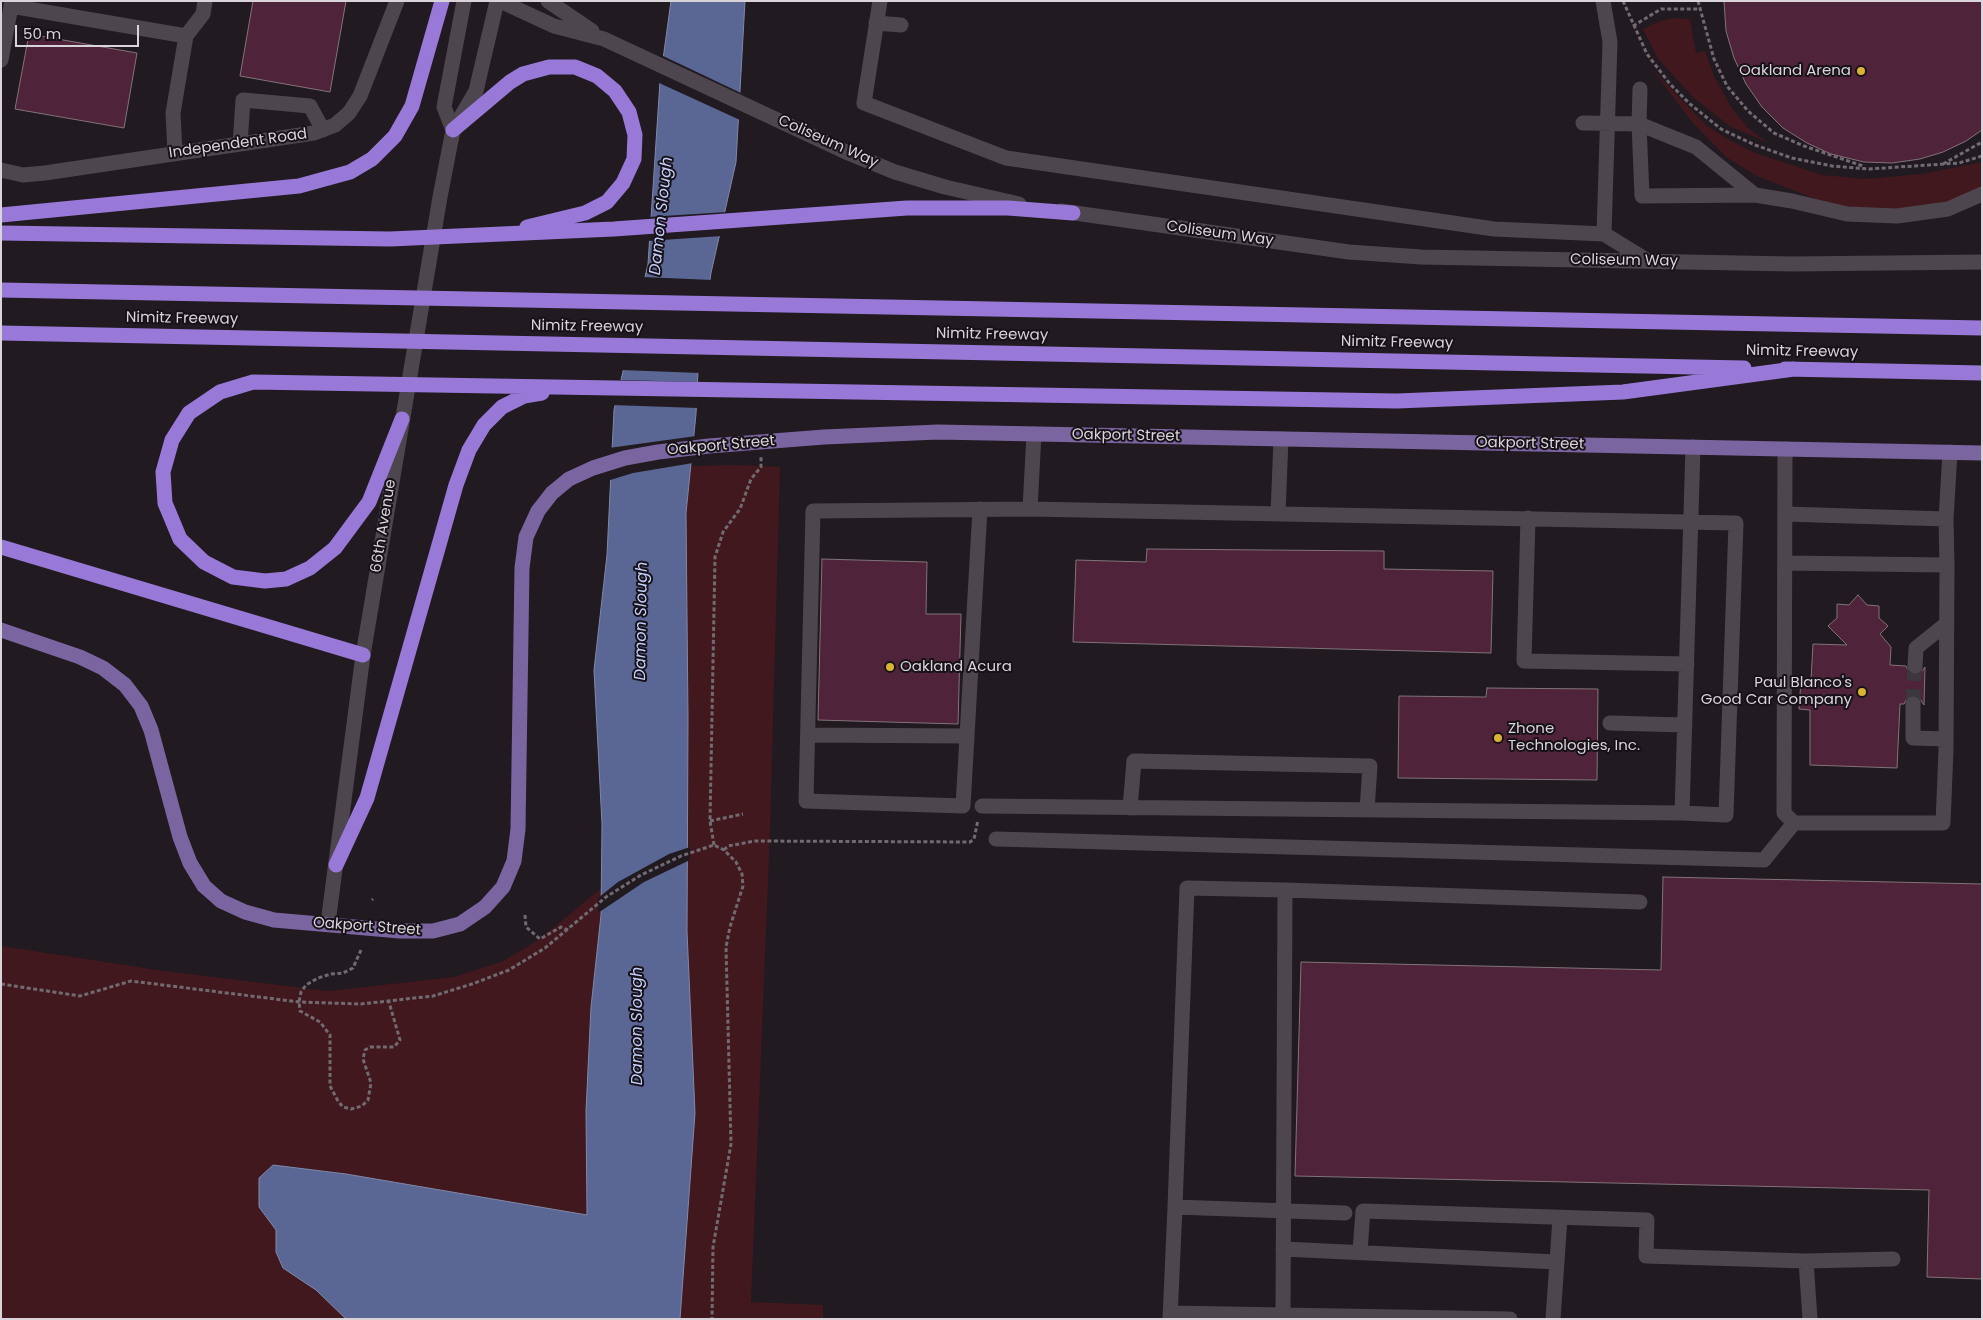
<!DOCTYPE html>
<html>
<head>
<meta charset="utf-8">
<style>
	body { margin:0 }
	#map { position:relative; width:1983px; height:1320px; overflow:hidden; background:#211a21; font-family:Poppins,sans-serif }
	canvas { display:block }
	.frame { position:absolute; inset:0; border:2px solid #d8d4d9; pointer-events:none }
	.scale { position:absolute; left:15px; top:25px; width:124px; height:22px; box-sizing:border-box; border:2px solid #d8d4d9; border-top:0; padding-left:6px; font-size:15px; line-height:18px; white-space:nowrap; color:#d8d4d9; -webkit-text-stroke:4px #171118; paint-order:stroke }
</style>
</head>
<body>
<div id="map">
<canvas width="1983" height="1320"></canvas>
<div class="frame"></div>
<div class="scale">50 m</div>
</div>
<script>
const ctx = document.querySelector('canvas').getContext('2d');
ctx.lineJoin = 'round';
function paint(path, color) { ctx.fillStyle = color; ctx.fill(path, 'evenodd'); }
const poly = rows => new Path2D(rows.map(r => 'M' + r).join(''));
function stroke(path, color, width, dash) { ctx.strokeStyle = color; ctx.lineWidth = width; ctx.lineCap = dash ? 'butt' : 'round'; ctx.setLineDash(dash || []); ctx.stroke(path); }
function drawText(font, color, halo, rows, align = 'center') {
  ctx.font = font + ' Poppins,sans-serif'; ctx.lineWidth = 4; ctx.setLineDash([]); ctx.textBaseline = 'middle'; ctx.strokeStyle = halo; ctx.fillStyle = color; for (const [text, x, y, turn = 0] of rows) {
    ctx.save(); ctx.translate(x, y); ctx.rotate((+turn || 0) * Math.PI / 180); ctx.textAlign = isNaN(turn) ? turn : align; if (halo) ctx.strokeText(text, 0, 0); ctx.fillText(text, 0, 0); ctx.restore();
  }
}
const green = poly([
	[1674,18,1690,19,1696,53,1705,51,1714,76,1731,107,1748,128,1767,142,1731,127,1694,98,1658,59,1643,29,1660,21],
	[1652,69,1705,124,1727,139,1755,153,1822,175,1866,179,1922,174,1982,162,1982,190,1940,205,1907,210,1863,210,1826,203,1757,176,1726,157,1692,122],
	[740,465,780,467,770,831,751,1302,823,1305,823,1319,1,1319,1,946,157,970,328,991,454,977,503,961,537,941,621,872,688,718,686,513,690,466]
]);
const water = poly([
	[671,1,745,1,736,162,711,273,699,350,696,414,686,513,688,718,687,931,695,1113,680,1319,346,1319,316,1290,283,1268,276,1252,276,1230,259,1207,259,1178,273,1165,346,1174,587,1215,586,1111,591,1007,601,915,602,824,594,670,607,555,614,410,648,264,660,81,671,1]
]);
const pier = poly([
	[661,55,741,93,740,120,657,82],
	[727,212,722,236,647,241,648,217],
	[643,277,712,280,701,350,700,373,621,370],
	[618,380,700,382,698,408,612,405],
	[696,436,693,463,633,473,607,481,609,448],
	[690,847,690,860,644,882,598,913,598,898,618,882,669,854]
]);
const building = poly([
	[253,1,346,1,330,92,240,76,253,1],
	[1724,1,1982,1,1982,130,1966,141,1943,152,1920,159,1892,163,1864,162,1831,154,1807,143,1783,128,1762,107,1746,84,1734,58,1726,31,1724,1],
	[29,34,137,53,124,128,15,109,29,34],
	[1147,549,1384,551,1384,569,1493,571,1491,653,1073,642,1076,560,1146,562,1147,549],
	[822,559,927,562,926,614,961,614,958,724,818,720,822,559],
	[1858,595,1867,605,1879,606,1879,618,1888,626,1880,634,1891,647,1890,665,1906,666,1910,674,1915,675,1920,674,1925,667,1924,705,1918,696,1913,695,1908,696,1904,704,1900,704,1897,768,1810,765,1810,710,1799,709,1801,680,1811,680,1813,644,1847,645,1828,626,1837,618,1837,604,1849,605,1858,595],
	[1487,688,1598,689,1597,780,1398,778,1399,696,1486,697,1487,688],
	[1663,877,1982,884,1982,1279,1927,1277,1929,1190,1295,1176,1301,962,1661,970,1663,877]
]);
const minorTunnel = poly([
	[1913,704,1915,666]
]);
const path = poly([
	[1623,1,1647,54,1670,84,1690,104,1721,129,1755,145,1792,158,1832,166,1869,169,1959,163,1982,156],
	[1698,1,1714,59,1727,86,1748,111,1774,133,1804,146,1863,166],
	[1633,26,1661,9,1698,9],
	[1943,164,1982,142],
	[710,821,743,814],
	[714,845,710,821,715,557,723,532,740,509,751,479,761,467,761,456],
	[724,850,728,846,755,841,970,842,974,839,978,820],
	[372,900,373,899],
	[525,915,526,927,540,939,561,927,568,930],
	[361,950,353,968,343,973,331,974,318,978,306,985,301,992,299,1002,300,1011,320,1022,330,1035,330,1086,338,1101,343,1107,351,1109,362,1106,368,1100,371,1083,363,1059,365,1050,370,1047,394,1047,400,1040,389,1002],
	[1,984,80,996,131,981,299,1002,361,1004,433,996,472,984,509,970,545,948,606,897,641,875,681,856,714,845,724,850,736,862,742,874,743,886,730,927,726,947,731,1144,713,1247,712,1319]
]);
const minor = poly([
	[500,1,554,26,604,39,846,152,895,172,945,187,1019,204],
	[548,1,592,31],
	[880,1,864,103,1006,158,1494,229,1604,234,1648,261],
	[1603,1,1610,42,1604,234],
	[11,6,186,36,173,113,175,153],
	[876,23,901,25],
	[186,36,203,14,205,1],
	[1,60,12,1],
	[1583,123,1639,124,1642,196,1755,195,1696,147,1639,124,1640,89],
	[453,130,444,107,464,1],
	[240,144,243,100,310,106,323,130],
	[1,170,23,175,45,173,314,133,335,125,349,113,360,96,397,1],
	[1755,195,1792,201,1847,214,1897,216,1948,209,1982,194],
	[1061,211,1349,252,1421,257,1792,264,1982,262],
	[980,509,963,806,806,801,813,511,1030,509,1736,523,1726,815,1682,813],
	[1030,509,1034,434],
	[1278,514,1281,439],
	[1785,514,1946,519,1947,565],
	[1528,518,1524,661,1687,664],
	[1946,519,1950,452],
	[1785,563,1947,565,1946,750,1943,823,1794,823,1784,813,1785,449],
	[1915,666,1916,648,1946,624],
	[1913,704,1913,738,1946,739],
	[1610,723,1685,725],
	[808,735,967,736],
	[982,806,1682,813,1693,447],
	[1130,808,1134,761,1370,766,1367,810],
	[996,839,1764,860,1794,823],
	[328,923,363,655,440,197,453,130,476,91,497,1],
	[1175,1207,1187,888,1285,890],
	[1283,1249,1557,1262],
	[1360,1251,1363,1211,1647,1220,1646,1256,1806,1261,1810,1319],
	[1806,1261,1893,1259],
	[1171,1313,1510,1319],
	[1283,1315,1285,890,1640,902],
	[1170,1319,1175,1207,1345,1213],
	[1553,1319,1560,1218]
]);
const major = poly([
	[1,630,80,657,103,668,125,685,141,706,151,730,180,837,190,863,204,886,221,901,245,912,274,920,400,931,433,931,460,924,485,907,503,887,514,861,518,829,522,568,526,537,538,511,552,493,569,479,593,468,625,458,658,452,709,446,824,437,938,432,1982,453]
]);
const highway = poly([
	[453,130,510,82,523,74,549,67,575,67,597,76,615,91,629,112,635,135,634,159,623,183,607,202,585,213,527,227],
	[1,215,299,186,350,172,372,159,395,136,412,106,442,1],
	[1,233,390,239,614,229,907,208,1008,208,1073,213],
	[1,290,1982,328],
	[1,333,1744,368],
	[1785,369,1982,373],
	[402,419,369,502,335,548,310,568,286,579,265,581,233,577,204,562,180,539,165,503,163,472,172,440,189,413,220,392,253,382,1397,401,1623,392,1794,369],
	[1,547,363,655],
	[336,865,367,798,456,485,469,450,484,425,502,407,524,396,542,393]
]);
const markers = [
	[1861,71,5,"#d9b334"],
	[890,667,5,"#d9b334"],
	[1862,692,5,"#d9b334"],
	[1498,738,5,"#d9b334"]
];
const poiNames = [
	["Oakland Arena",1851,71],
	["Oakland Acura",900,667,"left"],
	["Paul Blanco's",1852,683],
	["Good Car Company",1852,700],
	["Zhone",1508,729,"left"],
	["Technologies, Inc.",1508,746,"left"]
];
const streetNames = [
	["Coliseum Way",828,142,24],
	["Independent Road",238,144,-8],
	["Coliseum Way",1220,234,8],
	["Coliseum Way",1624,261,1],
	["Nimitz Freeway",182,319,1],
	["Nimitz Freeway",587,327,1],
	["Nimitz Freeway",992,335,1],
	["Nimitz Freeway",1397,343,1],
	["Nimitz Freeway",1802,352,1],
	["Oakport Street",1126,436,1],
	["Oakport Street",1530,444,1],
	["Oakport Street",721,446,-5],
	["66th Avenue",384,526,-81],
	["Oakport Street",367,927,4]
];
const waterNames = [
	["Damon Slough",662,216,-84],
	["Damon Slough",642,621,-89],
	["Damon Slough",638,1026,-90]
];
paint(green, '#41181d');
paint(water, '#5a6794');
stroke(water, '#8088a9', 1);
paint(pier, '#211a21');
paint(building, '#4f233a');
stroke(building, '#817479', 1);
stroke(minorTunnel, '#3c363d', 15, [15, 8]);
stroke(path, '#716b71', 3, [4, 2.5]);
stroke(minor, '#4e464f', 15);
stroke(major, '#7b65a1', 15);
stroke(highway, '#9979d8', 15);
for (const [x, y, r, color] of markers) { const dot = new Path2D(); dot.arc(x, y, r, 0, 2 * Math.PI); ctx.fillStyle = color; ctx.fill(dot); stroke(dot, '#171118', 2); }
drawText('15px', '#d8d4d9', '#171118', poiNames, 'right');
drawText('15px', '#d8d4d9', '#171118', streetNames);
drawText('italic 16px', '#c4d1fd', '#171118', waterNames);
</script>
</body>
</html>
